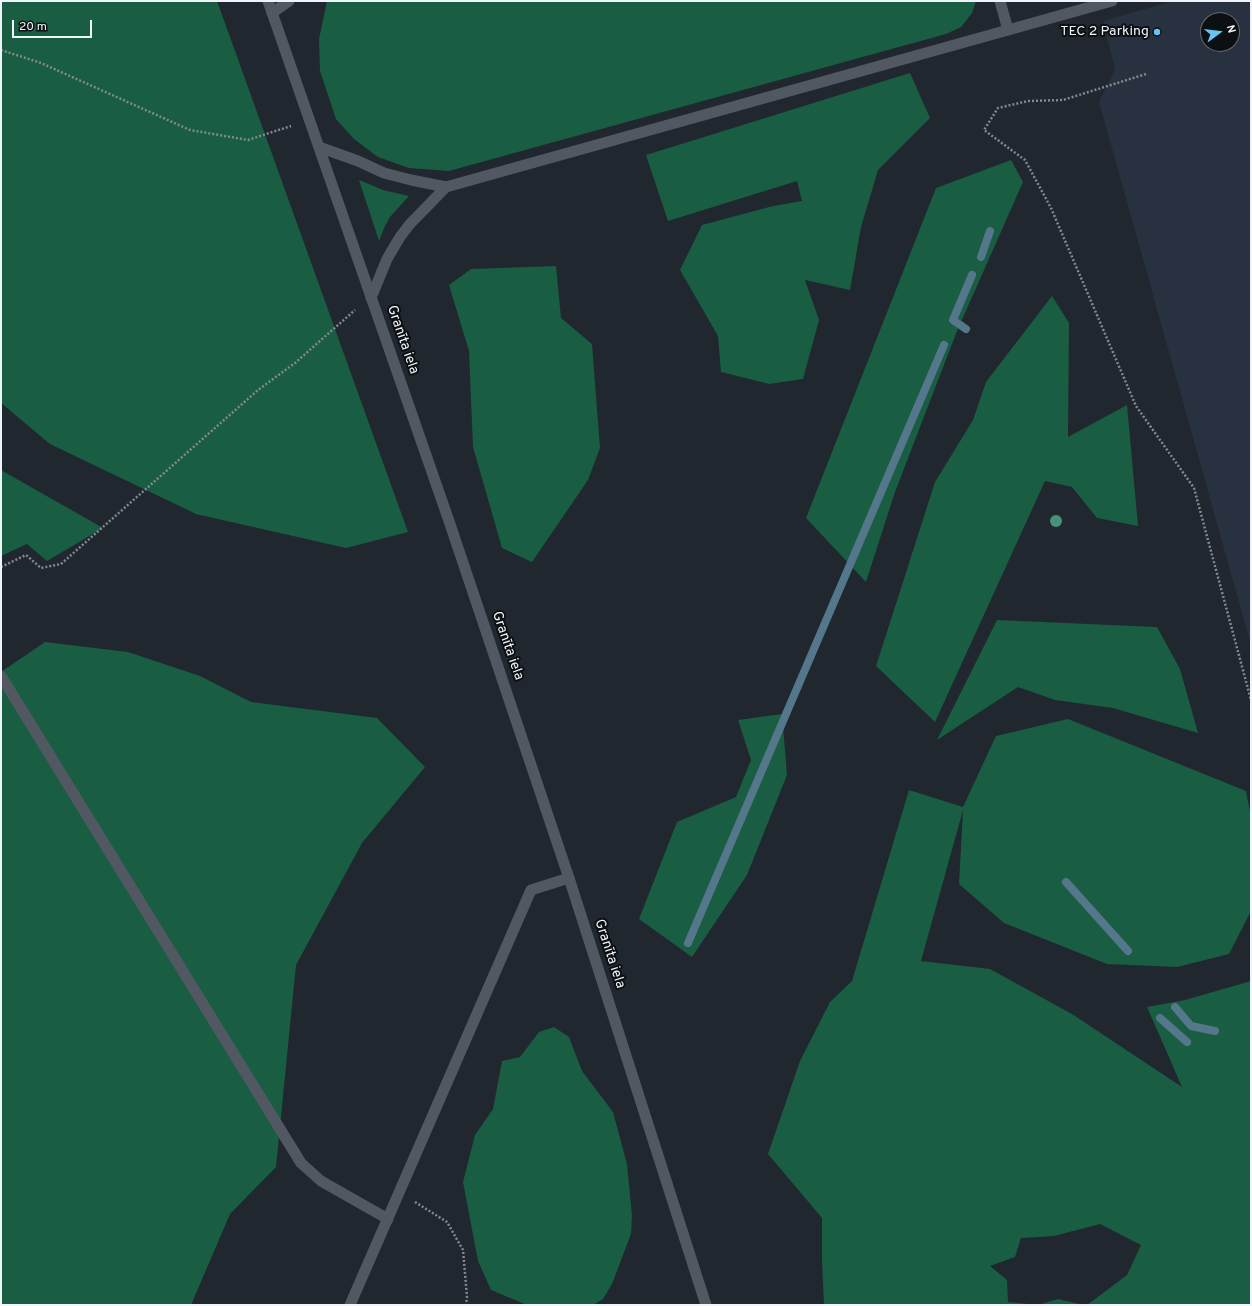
<!DOCTYPE html>
<html>
<head>
<meta charset="utf-8">
<style>
	body { margin:0 }
	#map { position:relative; width:1252px; height:1306px; overflow:hidden; background:#21272f; font-family:Overpass,sans-serif }
	canvas { display:block }
	.frame { position:absolute; inset:0; border:2px solid #f0f4fa; pointer-events:none }
	.north { position:absolute; left:1200px; top:12px; width:40px; height:40px; box-sizing:border-box; background:#0d1013; border:1px solid #686b6f; border-radius:50%; rotate:75deg; font-size:11px; font-weight:700; line-height:16px; text-align:center; color:#f0f4fa }
	.north::after { content:''; display:block; margin:auto; width:14px; height:18px; background:#68c4f0; clip-path:polygon(50% 0,100% 100%,50% 72%,0 100%) }
	.scale { position:absolute; left:12px; top:20px; width:80px; height:18px; box-sizing:border-box; border:2px solid #f0f4fa; border-top:0; padding-left:5px; font-size:12px; line-height:14px; white-space:nowrap; color:#f0f4fa; -webkit-text-stroke:3px #0d1013; paint-order:stroke }
</style>
</head>
<body>
<div id="map">
<canvas width="1252" height="1306"></canvas>
<div class="frame"></div>
<div class="north">N</div>
<div class="scale">20 m</div>
</div>
<script>
const ctx = document.querySelector('canvas').getContext('2d');
ctx.lineJoin = 'round';
function paint(path, color) { ctx.fillStyle = color; ctx.fill(path, 'evenodd'); }
const poly = rows => new Path2D(rows.map(r => 'M' + r).join(''));
function stroke(path, color, width, dash) { ctx.strokeStyle = color; ctx.lineWidth = width; ctx.lineCap = dash ? 'butt' : 'round'; ctx.setLineDash(dash || []); ctx.stroke(path); }
function drawText(font, color, halo, rows, align = 'center') {
  ctx.font = font + ' Overpass,sans-serif'; ctx.lineWidth = 4; ctx.setLineDash([]); ctx.textBaseline = 'middle'; ctx.strokeStyle = halo; ctx.fillStyle = color; for (const [text, x, y, turn = 0] of rows) {
    ctx.save(); ctx.translate(x, y); ctx.rotate((+turn || 0) * Math.PI / 180); ctx.textAlign = isNaN(turn) ? turn : align; if (halo) ctx.strokeText(text, 0, 0); ctx.fillText(text, 0, 0); ctx.restore();
  }
}
const built = poly([
	[1173,1,1251,1,1251,645,1099,102,1115,69,1103,21],
	[1208,20,1232,20,1232,44,1208,44]
]);
const green = poly([
	[1,1,217,1,408,532,346,548,196,514,50,444,1,403],
	[327,1,976,1,972,13,961,27,946,34,449,171,409,168,378,157,354,139,336,119,320,71,319,39],
	[910,73,930,118,878,170,861,227,850,290,805,280,819,320,803,379,769,384,721,372,718,336,680,270,702,225,773,206,802,201,797,181,668,221,646,155],
	[1011,160,1023,182,957,331,895,492,866,582,806,518,936,188],
	[359,180,383,190,409,196,390,217,385,226,379,241],
	[556,266,561,318,592,344,600,448,588,480,532,562,502,548,473,447,469,351,449,285,471,269],
	[1052,296,1069,323,1068,437,1127,405,1138,526,1097,518,1072,487,1045,481,935,722,876,666,935,482,973,420,986,382],
	[1,470,103,528,47,561,27,544,1,556],
	[997,620,1157,627,1180,669,1198,733,1113,708,1055,700,1018,687,937,740],
	[45,642,128,652,200,676,251,702,377,718,425,767,362,843,296,965,276,1167,230,1214,191,1305,1,1305,1,672],
	[782,714,787,775,747,875,692,957,639,919,677,822,736,797,751,760,738,720],
	[1068,719,1246,791,1251,817,1251,911,1229,954,1177,967,1107,964,1004,923,959,884,963,810,921,961,990,969,1072,1014,1182,1087,1147,1007,1185,1000,1251,981,1251,1305,1087,1305,1127,1275,1141,1245,1100,1224,1054,1236,1021,1238,1015,1257,990,1266,1007,1280,1008,1302,1038,1305,1058,1299,1084,1305,824,1305,822,1261,822,1218,768,1154,800,1061,830,1002,852,981,909,790,963,807,996,736],
	[554,1027,569,1037,582,1071,613,1112,627,1164,632,1216,631,1234,612,1284,603,1299,593,1305,527,1305,491,1290,478,1261,463,1182,475,1135,493,1109,502,1061,520,1057,539,1032]
]);
const stream = poly([
	[981,257,990,231],
	[966,329,953,320,972,275],
	[1066,882,1128,951],
	[688,943,944,345],
	[1175,1007,1191,1026,1215,1031],
	[1160,1018,1187,1042]
]);
const path = poly([
	[1,50,41,63,190,130,248,140,291,126],
	[1146,74,1063,100,1028,101,998,108,984,130,1025,160,1051,208,1136,406,1194,488,1251,700],
	[1,567,26,555,41,568,61,564,258,390,295,363,355,310],
	[415,1202,447,1222,463,1250,467,1297,466,1305]
]);
const service = poly([
	[1008,30,1112,1]
]);
const minor = poly([
	[272,13,289,1],
	[319,147,358,161,384,173,411,180,446,187,1008,30,1000,1],
	[371,298,387,259,400,237,410,224,446,187],
	[1,676,301,1163,321,1181,388,1219]
]);
const tertiary = poly([
	[350,1305,531,890,569,878]
]);
const secondary = poly([
	[268,1,449,521,569,878,706,1305]
]);
const trees = [
	[1056,521]
];
const markers = [
	[1157,32,4,"#68c4f0"]
];
const poiNames = [
	["TEC 2 Parking",1149,32]
];
const streetNames = [
	["Granīta iela",402,340,71],
	["Granīta iela",507,646,71],
	["Granīta iela",609,954,72]
];
paint(built, '#28313f');
paint(green, '#195d42');
stroke(stream, '#55778c', 8);
stroke(path, '#848990', 2.5, [2, 2]);
stroke(service, '#515861', 11);
stroke(minor, '#515861', 11);
stroke(tertiary, '#515861', 11);
stroke(secondary, '#515861', 11);
ctx.fillStyle = '#469276';
for (const [x, y] of trees) { ctx.beginPath(); ctx.arc(x, y, 6, 0, 2 * Math.PI); ctx.fill(); }
for (const [x, y, r, color] of markers) { const dot = new Path2D(); dot.arc(x, y, r, 0, 2 * Math.PI); ctx.fillStyle = color; ctx.fill(dot); stroke(dot, '#0d1013', 1.5); }
drawText('14px', '#f0f4fa', '#0d1013', poiNames, 'right');
drawText('14px', '#f0f4fa', '#0d1013', streetNames);
</script>
</body>
</html>
